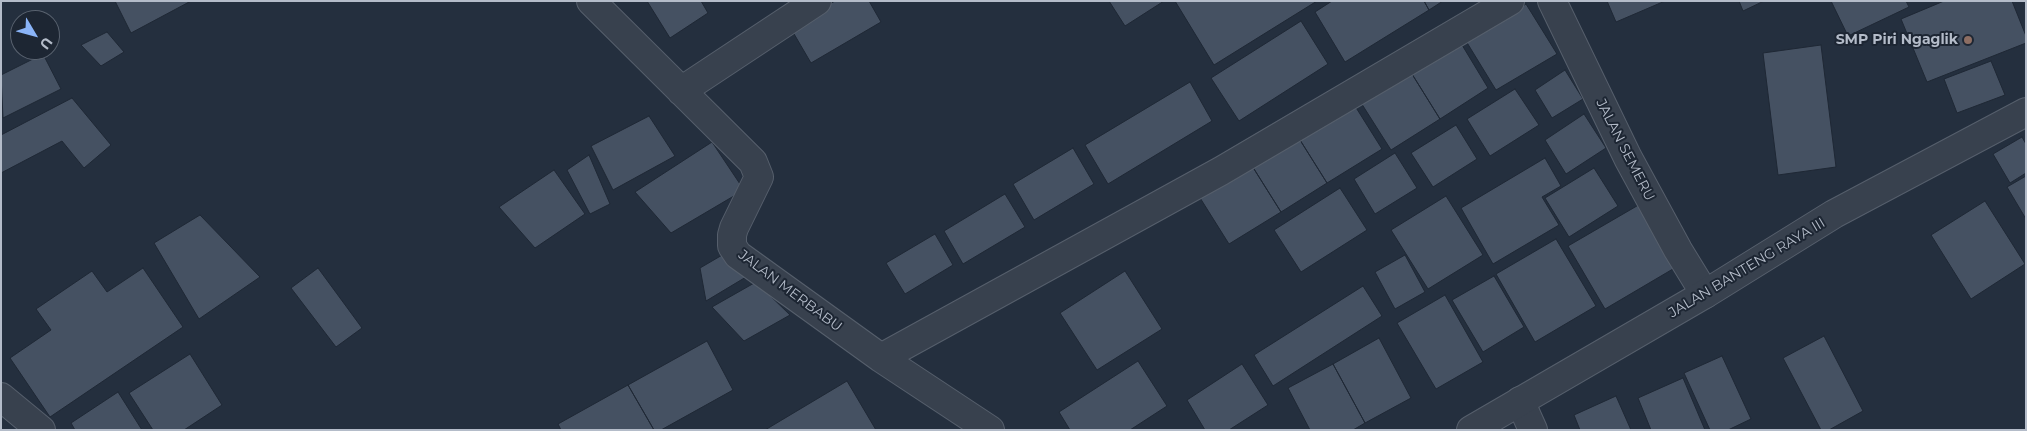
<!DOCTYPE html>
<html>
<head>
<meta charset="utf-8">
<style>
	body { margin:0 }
	#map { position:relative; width:2027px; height:431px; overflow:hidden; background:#242f3e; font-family:Montserrat,sans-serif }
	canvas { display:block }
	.frame { position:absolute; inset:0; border:2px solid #b4bcc9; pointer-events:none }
	.north { position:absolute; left:10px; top:10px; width:50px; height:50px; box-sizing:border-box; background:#1d2633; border:1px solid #59626f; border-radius:50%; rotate:127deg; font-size:14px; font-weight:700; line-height:20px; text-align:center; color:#b4bcc9 }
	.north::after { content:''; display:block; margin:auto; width:18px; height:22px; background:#8ab4f8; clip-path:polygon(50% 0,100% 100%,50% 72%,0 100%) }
</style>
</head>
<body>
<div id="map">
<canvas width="2027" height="431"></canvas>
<div class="frame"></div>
<div class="north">U</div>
</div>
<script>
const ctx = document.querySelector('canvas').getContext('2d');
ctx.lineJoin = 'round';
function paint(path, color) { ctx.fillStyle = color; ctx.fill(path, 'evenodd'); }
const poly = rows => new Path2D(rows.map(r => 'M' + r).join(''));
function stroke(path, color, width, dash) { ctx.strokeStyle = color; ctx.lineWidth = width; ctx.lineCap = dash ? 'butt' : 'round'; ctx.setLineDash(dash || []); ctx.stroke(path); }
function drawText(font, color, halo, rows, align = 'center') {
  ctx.font = font + ' Montserrat,sans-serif'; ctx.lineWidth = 4; ctx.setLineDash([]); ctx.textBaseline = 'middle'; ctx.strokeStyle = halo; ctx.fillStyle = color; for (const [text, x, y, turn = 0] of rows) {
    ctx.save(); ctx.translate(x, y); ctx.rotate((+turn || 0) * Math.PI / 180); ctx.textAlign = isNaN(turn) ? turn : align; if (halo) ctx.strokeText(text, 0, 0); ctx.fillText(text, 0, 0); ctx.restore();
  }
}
const building = poly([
	[115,1,191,1,131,33,115,1],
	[647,1,701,1,708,13,670,38,647,1],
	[835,1,869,1,881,22,811,63,790,27,835,1],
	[1109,1,1164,1,1125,26,1109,1],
	[1175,1,1317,1,1214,65,1175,1],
	[1332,1,1424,1,1429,10,1345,62,1315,12,1332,1],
	[1424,1,1443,1,1429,10,1424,1],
	[1607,1,1665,1,1616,22,1607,1],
	[1739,1,1764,1,1743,11,1739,1],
	[1831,1,1906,1,1909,7,1848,36,1831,1],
	[1944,1,2012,1,2026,36,2026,43,1927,82,1901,19,1944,1],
	[1526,4,1557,54,1496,90,1466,41,1526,4],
	[1301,21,1328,64,1239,121,1211,78,1301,21],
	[107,32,124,52,101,66,81,45,107,32],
	[1456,35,1488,88,1440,119,1407,66,1456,35],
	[1821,45,1836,167,1778,175,1763,53,1821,45],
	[43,54,61,89,3,118,1,75,43,54],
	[1991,61,2005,95,1957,113,1944,79,1991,61],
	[1407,66,1440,119,1391,150,1358,98,1407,66],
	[1565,70,1583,99,1552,118,1535,90,1565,70],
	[1190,82,1212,121,1108,184,1085,145,1190,82],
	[1515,89,1539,125,1490,156,1467,119,1515,89],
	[72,98,111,145,84,168,62,141,1,173,1,135,72,98],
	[1350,98,1382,149,1327,183,1295,132,1350,98],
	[1584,114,1606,148,1566,174,1545,140,1584,114],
	[649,116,675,156,613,190,591,146,649,116],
	[1456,125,1477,159,1433,187,1411,153,1456,125],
	[1295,132,1327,183,1281,212,1249,161,1295,132],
	[2022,137,2026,144,2026,173,2010,183,1993,154,2022,137],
	[712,142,744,190,671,233,635,192,712,142],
	[1073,148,1094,184,1034,220,1013,184,1073,148],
	[1395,153,1417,188,1375,214,1354,179,1395,153],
	[589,155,610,204,590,214,567,170,589,155],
	[1545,158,1561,186,1542,197,1559,225,1493,264,1461,208,1545,158],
	[1249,161,1281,212,1229,244,1197,193,1249,161],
	[1594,168,1618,206,1569,237,1545,198,1594,168],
	[554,170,585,214,535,248,499,207,554,170],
	[2026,176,2026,219,2007,187,2026,176],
	[1340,188,1367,230,1301,272,1274,230,1340,188],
	[1005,194,1025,227,963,264,944,231,1005,194],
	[1446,196,1483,255,1428,289,1391,230,1446,196],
	[1985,201,2025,264,1971,299,1931,235,1985,201],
	[1642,203,1678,266,1605,309,1568,246,1642,203],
	[200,215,260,277,199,319,154,243,200,215],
	[935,234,953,265,905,294,886,263,935,234],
	[1556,239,1596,306,1535,342,1496,274,1556,239],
	[724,254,746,277,706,301,700,268,724,254],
	[1405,255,1425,292,1395,309,1375,272,1405,255],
	[143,268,183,327,50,417,10,358,51,330,36,309,92,271,107,292,143,268],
	[318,268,362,328,336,347,291,288,318,268],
	[1125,271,1162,329,1097,370,1060,313,1125,271],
	[1494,276,1524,327,1483,352,1452,300,1494,276],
	[756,282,790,315,744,341,712,307,756,282],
	[1363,286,1382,316,1273,386,1254,355,1363,286],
	[1445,295,1483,362,1436,389,1397,323,1445,295],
	[1824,336,1863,411,1829,430,1821,430,1783,358,1824,336],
	[1379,338,1411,398,1365,423,1333,364,1379,338],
	[707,341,733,390,661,430,654,430,628,385,707,341],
	[190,354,222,405,184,430,153,430,129,393,190,354],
	[1722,356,1751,419,1728,430,1710,430,1684,373,1722,356],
	[1138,361,1167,406,1130,430,1070,430,1059,412,1138,361],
	[1242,364,1268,405,1229,430,1205,430,1187,400,1242,364],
	[1333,364,1365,423,1353,430,1310,430,1288,388,1333,364],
	[1683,378,1705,430,1651,430,1638,398,1683,378],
	[847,381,876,430,765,430,847,381],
	[628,385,654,430,561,430,558,424,628,385],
	[118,392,142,430,75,430,71,423,118,392],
	[1616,396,1631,430,1580,430,1574,415,1616,396]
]);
const minor = poly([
	[591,1,753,162,759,177,734,228,732,235,732,246,738,255,881,358,990,430],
	[1552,1,1628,158,1678,250,1705,294],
	[681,91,817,1],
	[881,358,1221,171,1510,1],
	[1,397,41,430],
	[1520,401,1533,430]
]);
const tertiary = poly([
	[1471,430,1705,294,1834,214,2026,112]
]);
const markers = [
	[1968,40,5,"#8d6e63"]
];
const poiNames = [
	["SMP Piri Ngaglik",1958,40]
];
const streetNames = [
	["JALAN SEMERU",1625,150,63],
	["JALAN BANTENG RAYA III",1747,268,-31],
	["JALAN MERBABU",790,291,37]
];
paint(building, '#455162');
stroke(building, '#1f2835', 1);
stroke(minor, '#565f6c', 30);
stroke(tertiary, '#565f6c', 30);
stroke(minor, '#38414e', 28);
stroke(tertiary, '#38414e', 28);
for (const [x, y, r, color] of markers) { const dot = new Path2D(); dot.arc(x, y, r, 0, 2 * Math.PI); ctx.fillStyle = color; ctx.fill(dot); stroke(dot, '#1d2633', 2); }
drawText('bold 14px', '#b4bcc9', '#1d2633', poiNames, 'right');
drawText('14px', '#b4bcc9', '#1d2633', streetNames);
</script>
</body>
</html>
